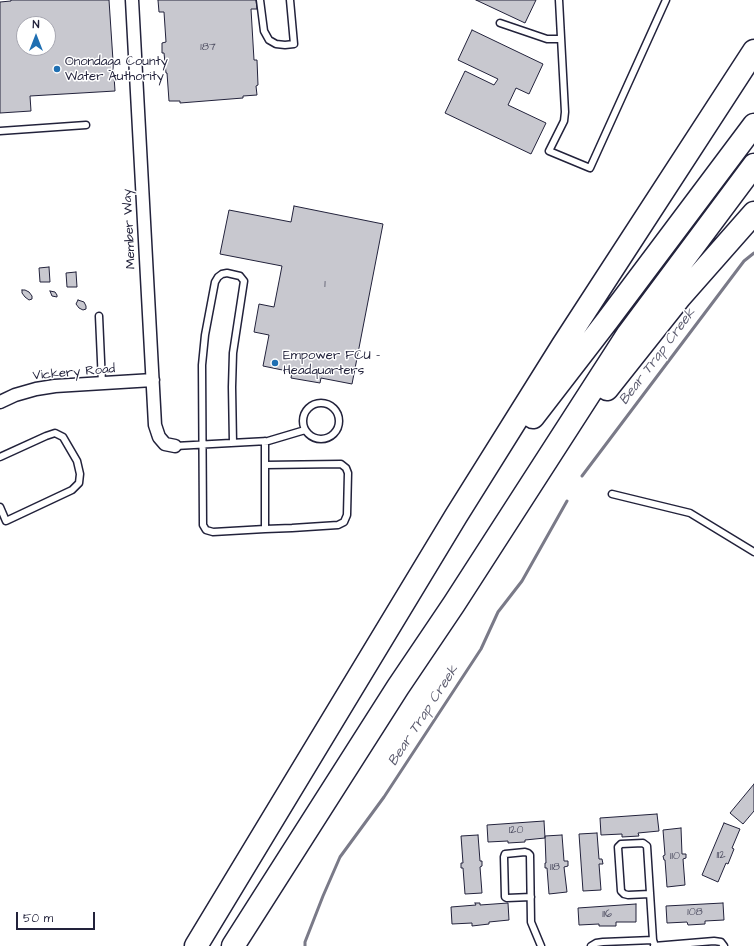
<!DOCTYPE html>
<html>
<head>
<meta charset="utf-8">
<style>
	body { margin:0 }
	#map { position:relative; width:754px; height:946px; overflow:hidden; background:#fff; font-family:"Architects Daughter",sans-serif }
	canvas { display:block }
	.north { position:absolute; left:16px; top:16px; width:40px; height:40px; box-sizing:border-box; background:#fff; border:1px solid #a7a7b1; border-radius:50%; rotate:0deg; font-size:11px; font-weight:700; line-height:16px; text-align:center; color:#22223b }
	.north::after { content:''; display:block; margin:auto; width:14px; height:18px; background:#1f6fb2; clip-path:polygon(50% 0,100% 100%,50% 72%,0 100%) }
	.scale { position:absolute; left:16px; top:912px; width:79px; height:18px; box-sizing:border-box; border:2px solid #22223b; border-top:0; padding-left:5px; font-size:12px; line-height:14px; white-space:nowrap; color:#22223b; -webkit-text-stroke:3px #fff; paint-order:stroke }
</style>
</head>
<body>
<div id="map">
<canvas width="754" height="946"></canvas>
<div class="north">N</div>
<div class="scale">50 m</div>
</div>
<script>
const ctx = document.querySelector('canvas').getContext('2d');
ctx.lineJoin = 'round';
const poly = rows => new Path2D(rows.map(r => 'M' + r).join(''));
function stroke(path, color, width, dash) { ctx.strokeStyle = color; ctx.lineWidth = width; ctx.lineCap = dash ? 'butt' : 'round'; ctx.setLineDash(dash || []); ctx.stroke(path); }
function paint(path, color) { ctx.fillStyle = color; ctx.fill(path, 'evenodd'); }
function drawText(font, color, halo, rows, align = 'center') {
  ctx.font = font + ' "Architects Daughter",sans-serif'; ctx.lineWidth = 3; ctx.setLineDash([]); ctx.textBaseline = 'middle'; ctx.strokeStyle = halo; ctx.fillStyle = color; for (const [text, x, y, turn = 0] of rows) {
    ctx.save(); ctx.translate(x, y); ctx.rotate((+turn || 0) * Math.PI / 180); ctx.textAlign = isNaN(turn) ? turn : align; if (halo) ctx.strokeText(text, 0, 0); ctx.fillText(text, 0, 0); ctx.restore();
  }
}
const stream = poly([
	[582,476,744,261,754,253],
	[305,946,305,942,323,896,340,857,384,797,481,649,498,612,522,581,567,501]
]);
const building = poly([
	[11,0,109,0,115,91,30,96,31,111,0,113,0,2,11,1,11,0],
	[24,24,48,24,48,48,24,48,24,24],
	[158,0,256,0,257,9,251,9,254,60,257,60,258,85,256,86,257,95,243,96,243,98,180,103,180,101,169,101,167,73,166,73,164,53,162,53,162,43,166,42,164,12,159,12,158,0],
	[476,0,536,0,525,23,476,0],
	[472,30,543,64,529,94,516,88,508,105,546,123,531,154,445,113,465,71,494,85,498,79,458,60,472,30],
	[294,206,383,224,352,384,321,378,320,383,291,378,292,372,263,366,269,335,254,332,259,304,274,307,282,266,220,254,229,210,291,222,294,206],
	[49,267,50,282,40,282,39,268,49,267],
	[76,272,77,287,67,287,66,273,76,272],
	[22,290,25,290,29,292,32,296,32,299,29,300,25,297,22,293,22,290],
	[50,291,55,292,57,295,57,297,52,296,50,291],
	[78,300,84,302,86,306,86,309,83,310,79,308,76,304,78,300],
	[754,784,754,811,743,824,730,813,754,784],
	[657,814,659,831,638,833,639,836,622,837,622,834,601,835,600,818,657,814],
	[544,821,545,838,525,840,525,842,508,843,508,841,488,842,487,825,544,821],
	[724,823,740,829,732,848,734,849,728,864,726,863,718,882,702,875,724,823],
	[681,828,682,854,686,854,686,858,683,859,685,885,667,887,665,860,664,860,663,856,665,855,663,830,681,828],
	[597,833,599,859,602,859,603,864,599,864,601,890,583,891,579,834,597,833],
	[478,835,480,861,482,861,482,866,480,867,482,893,465,894,463,868,461,868,461,863,463,863,461,836,478,835],
	[562,835,564,861,568,861,568,866,564,867,567,892,549,894,547,868,545,868,545,863,546,863,545,836,562,835],
	[475,903,480,903,480,905,508,903,509,920,489,922,489,924,472,926,472,923,452,924,451,907,476,905,475,903],
	[723,903,724,920,705,921,705,924,688,925,687,922,667,923,666,906,723,903],
	[636,904,636,922,616,922,616,926,599,926,599,924,579,925,578,908,636,904]
]);
const lane = poly([
	[260,0,264,31,269,40,276,44,285,45,294,44,290,0],
	[559,0,565,112,564,121,549,151,590,168,666,0],
	[500,23,547,39,561,39],
	[0,131,86,125],
	[99,316,102,383],
	'303 421a18 18 0 1 1 36 0a18 18 0 1 1-36 0Z',
	[233,443,232,387,233,353,244,281,240,276,227,273,222,274,218,277,215,282,205,335,202,365,203,525,206,530,213,532,265,529,292,528,338,525,344,522,347,515,348,473,346,468,341,464,265,465,265,529],
	[175,446,268,441,305,430],
	[0,457,46,436,55,433,63,437,77,461,80,474,79,483,72,490,6,521,0,507],
	[265,465,265,441],
	[612,494,690,513,754,552],
	[650,894,628,895,624,894,621,891,618,847,621,844,643,843,647,846,653,940],
	[531,897,507,898,505,897,504,857,505,854,525,852,528,853,530,855,531,922,541,946],
	[591,946,596,943,603,942,653,940,654,943],
	[654,946,714,941,721,942,724,946]
]);
const street = poly([
	[132,0,155,425,159,437,165,444,175,446],
	[0,402,15,395,36,389,55,386,153,380]
]);
const highway = poly([
	[607,389,680,297,754,213],
	[533,417,607,321,754,125],
	[196,946,456,516,563,345,754,51],
	[233,946,398,687,454,604,628,334,754,165]
]);
const markers = [
	[57,69,4,"#1f6fb2"],
	[275,363,4,"#1f6fb2"]
];
const numberNames = [
	["187",208,48],
	["1",325,285],
	["120",516,831],
	["112",721,856],
	["110",675,857],
	["118",555,868],
	["108",695,913],
	["116",607,915]
];
const poiNames = [
	["Onondaga County",65,62],
	["Water Authority",65,77],
	["Empower FCU -",283,356],
	["Headquarters",283,371]
];
const streetNames = [
	["Member Way",130,229,-93],
	["Vickery Road",74,373,-5]
];
const waterNames = [
	["Bear Trap Creek",658,357,-53],
	["Bear Trap Creek",424,716,-57]
];
stroke(stream, '#7a7a88', 3);
paint(building, '#c8c8cf');
stroke(building, '#22223b', 1);
stroke(lane, '#22223b', 9);
stroke(street, '#22223b', 15);
stroke(highway, '#22223b', 25);
stroke(lane, '#fff', 6);
stroke(street, '#fff', 12);
stroke(highway, '#fff', 22);
for (const [x, y, r, color] of markers) { const dot = new Path2D(); dot.arc(x, y, r, 0, 2 * Math.PI); ctx.fillStyle = color; ctx.fill(dot); stroke(dot, '#fff', 1.5); }
drawText('11px', '#4c4c60', null, numberNames);
drawText('13px', '#22223b', '#fff', poiNames, 'left');
drawText('13px', '#22223b', '#fff', streetNames);
drawText('italic 14px', '#5c5c6f', '#fff', waterNames);
</script>
</body>
</html>
